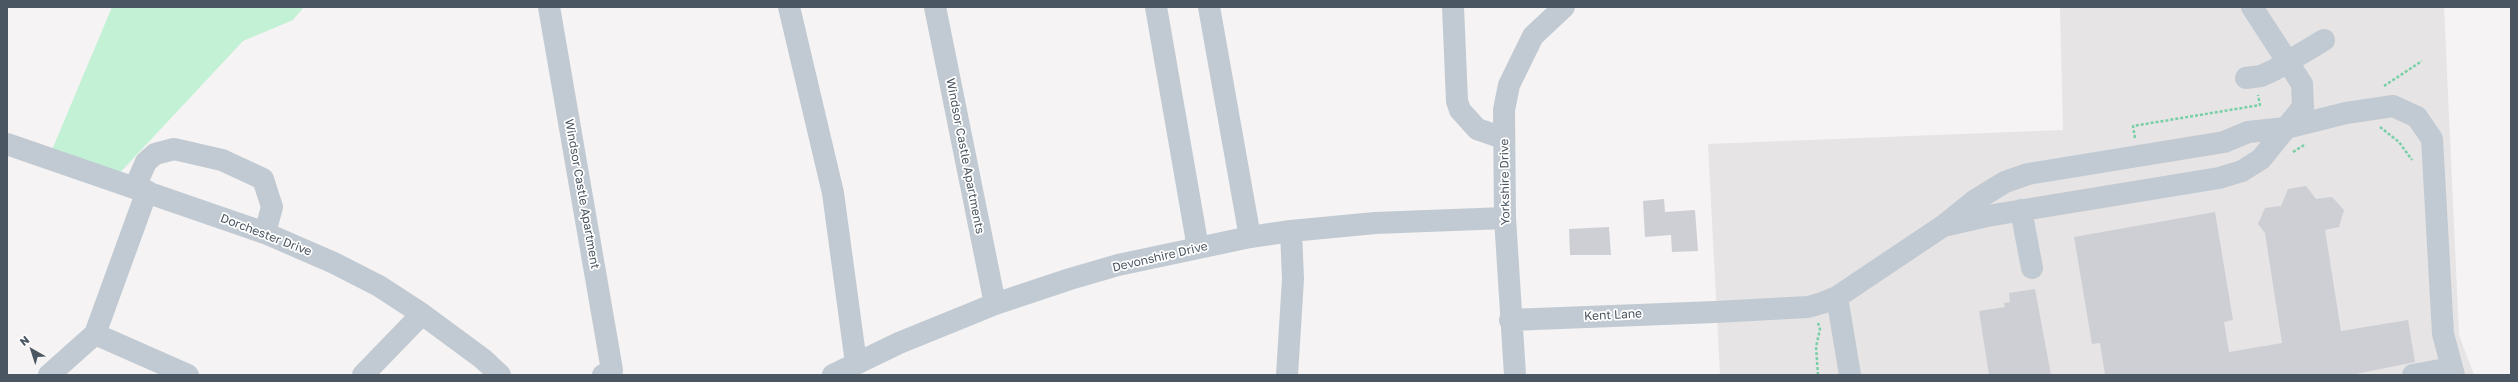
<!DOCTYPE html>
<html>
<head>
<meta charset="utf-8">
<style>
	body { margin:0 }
	#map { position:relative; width:2518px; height:382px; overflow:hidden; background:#f5f3f3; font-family:"Golos Text",sans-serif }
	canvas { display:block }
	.frame { position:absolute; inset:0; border:8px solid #4a5661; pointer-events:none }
	.north { position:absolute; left:12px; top:330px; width:40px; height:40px; -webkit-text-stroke:3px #fff; paint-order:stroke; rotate:321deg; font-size:11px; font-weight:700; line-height:16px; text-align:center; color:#4a5661 }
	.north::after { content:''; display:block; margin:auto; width:14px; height:18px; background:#4a5661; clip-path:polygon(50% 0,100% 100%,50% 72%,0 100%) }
</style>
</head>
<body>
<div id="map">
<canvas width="2518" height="382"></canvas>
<div class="frame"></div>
<div class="north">N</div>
</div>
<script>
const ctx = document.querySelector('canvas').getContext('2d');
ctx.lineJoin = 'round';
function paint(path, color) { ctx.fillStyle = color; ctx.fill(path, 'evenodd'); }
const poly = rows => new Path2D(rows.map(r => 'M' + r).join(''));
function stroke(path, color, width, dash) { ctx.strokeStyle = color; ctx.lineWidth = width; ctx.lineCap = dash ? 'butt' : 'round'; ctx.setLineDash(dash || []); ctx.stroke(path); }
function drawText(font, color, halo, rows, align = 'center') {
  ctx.font = font + ' "Golos Text",sans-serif'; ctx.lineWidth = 3.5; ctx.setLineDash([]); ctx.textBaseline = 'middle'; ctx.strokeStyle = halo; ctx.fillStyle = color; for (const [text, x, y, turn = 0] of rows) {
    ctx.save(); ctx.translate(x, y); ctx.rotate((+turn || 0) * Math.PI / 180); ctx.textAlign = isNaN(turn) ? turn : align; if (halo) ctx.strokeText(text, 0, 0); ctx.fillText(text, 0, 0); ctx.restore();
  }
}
const education = poly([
	[2060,7,2444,7,2459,335,2474,375,1720,375,1708,144,2063,130]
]);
const green = poly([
	[112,7,304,7,293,20,243,41,114,179,49,157]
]);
const building = poly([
	[2306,186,2316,199,2332,197,2344,210,2339,227,2325,230,2341,331,2408,320,2415,362,2351,375,2105,375,2100,343,2092,344,2074,237,2215,212,2233,320,2224,322,2229,352,2282,343,2265,233,2258,224,2265,208,2281,206,2288,189],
	[1664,199,1665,212,1695,210,1698,251,1672,252,1671,235,1645,237,1643,201],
	[1609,227,1611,255,1570,255,1569,229],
	[2035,289,2051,375,1989,375,1979,311,2005,307,2004,303,2010,302,2009,293]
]);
const path = poly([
	[2384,86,2422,61],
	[2380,127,2399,142,2412,160],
	[2135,138,2133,126,2260,105,2258,95],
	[2293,152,2306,144],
	[1818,375,1816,347,1820,329,1818,323]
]);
const minor = poly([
	[549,7,612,370,603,375],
	[789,7,833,193,856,363],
	[935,7,995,304],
	[1156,7,1198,248],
	[1209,7,1250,237],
	[1453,7,1457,101,1460,110,1477,129,1503,138],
	[2246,78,2261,76,2274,70,2324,40],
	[7,144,265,233,334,263,379,286,422,314,483,359,500,375],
	[135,187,146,162,155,154,174,149,222,160,263,179,272,207,265,233],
	[2021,210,2032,268],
	[1948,225,1987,216,2219,178,2242,171,2261,159,2286,128,2346,113,2393,106,2417,117,2432,139,2443,334,2454,375],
	[1837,297,1850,375],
	[1510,320,1715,312,1808,307,1822,303,1837,297,1943,226,1974,201,2005,182,2028,174,2224,142,2248,132,2286,128,2303,107,2302,84,2252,7],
	[95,334,188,375],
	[49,375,95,334,147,191],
	[363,375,422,314],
	[833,375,899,343,995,304,1070,279,1118,265,1250,237,1291,231,1375,223,1505,218],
	[1287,375,1293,279,1291,231],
	[1515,375,1505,218,1504,110,1509,85,1533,36,1564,7],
	[2413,375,2451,368]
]);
const streetNames = [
	["Windsor Castle Apartments",965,156,79],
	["Yorkshire Drive",1505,182,-91],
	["Windsor Castle Apartment",582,194,80],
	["Dorchester Drive",266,235,21],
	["Devonshire Drive",1160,257,-13],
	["Kent Lane",1613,315,-3]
];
paint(education, '#e6e4e5');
paint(green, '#c3f1d5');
paint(building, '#cdcfd5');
stroke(path, '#7ad0a6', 2.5, [3, 2]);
stroke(minor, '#c1cad2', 22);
drawText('12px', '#4a5661', '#fff', streetNames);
</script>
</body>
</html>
